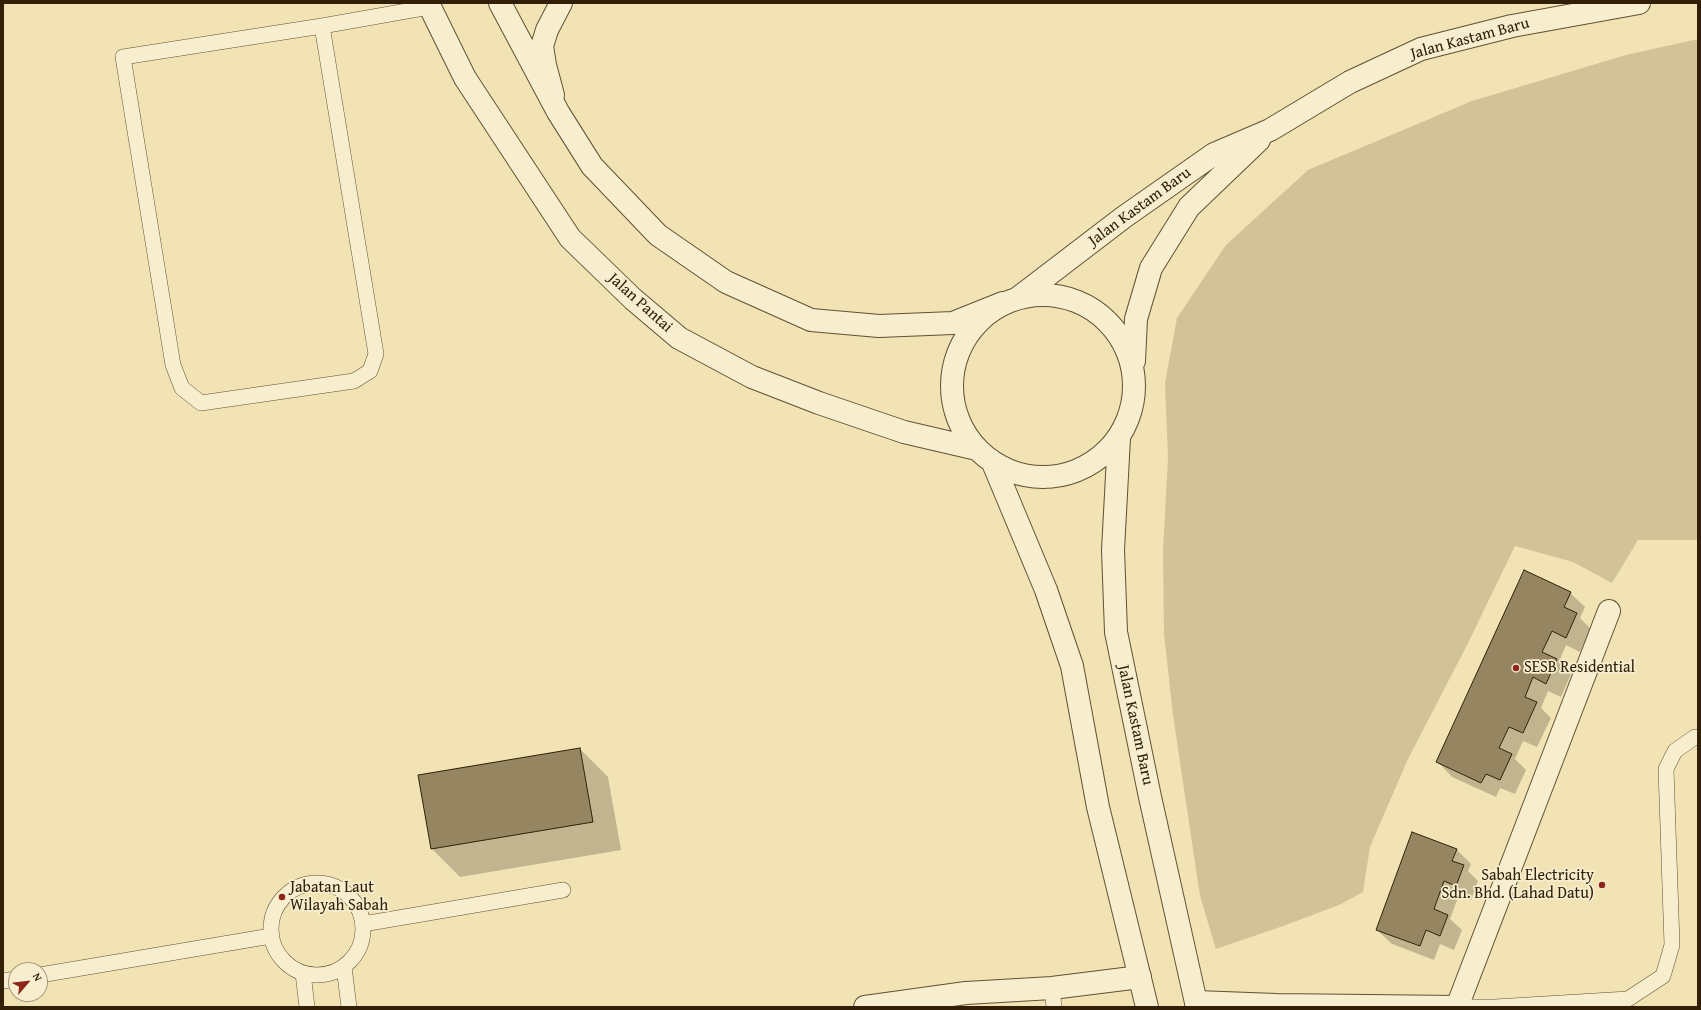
<!DOCTYPE html>
<html>
<head>
<meta charset="utf-8">
<style>
	body { margin:0 }
	#map { position:relative; width:1701px; height:1010px; overflow:hidden; background:#f2e3b5; font-family:"Gentium Book Plus",serif }
	canvas { display:block }
	.frame { position:absolute; inset:0; border:4px solid #312007; pointer-events:none }
	.north { position:absolute; left:8px; top:962px; width:40px; height:40px; box-sizing:border-box; background:#f7edcf; border:1px solid #a89b7f; border-radius:50%; rotate:62deg; font-size:11px; font-weight:700; line-height:16px; text-align:center; color:#312007 }
	.north::after { content:''; display:block; margin:auto; width:14px; height:18px; background:#8f2418; clip-path:polygon(50% 0,100% 100%,50% 72%,0 100%) }
</style>
</head>
<body>
<div id="map">
<canvas width="1701" height="1010"></canvas>
<div class="frame"></div>
<div class="north">N</div>
</div>
<script>
const ctx = document.querySelector('canvas').getContext('2d');
ctx.lineJoin = 'round';
function paint(path, color) { ctx.fillStyle = color; ctx.fill(path, 'evenodd'); }
const poly = rows => new Path2D(rows.map(r => 'M' + r).join(''));
function stroke(path, color, width, dash) { ctx.strokeStyle = color; ctx.lineWidth = width; ctx.lineCap = dash ? 'butt' : 'round'; ctx.setLineDash(dash || []); ctx.stroke(path); }
function drawText(font, color, halo, rows, align = 'center') {
  ctx.font = font + ' "Gentium Book Plus",serif'; ctx.lineWidth = 3.5; ctx.setLineDash([]); ctx.textBaseline = 'middle'; ctx.strokeStyle = halo; ctx.fillStyle = color; for (const [text, x, y, turn = 0] of rows) {
    ctx.save(); ctx.translate(x, y); ctx.rotate((+turn || 0) * Math.PI / 180); ctx.textAlign = isNaN(turn) ? turn : align; if (halo) ctx.strokeText(text, 0, 0); ctx.fillText(text, 0, 0); ctx.restore();
  }
}
const green = poly([
	[1698,39,1698,540,1638,540,1612,583,1573,562,1515,546,1467,645,1407,761,1370,847,1363,892,1339,905,1283,926,1216,949,1200,896,1173,715,1164,634,1163,551,1168,457,1165,383,1177,318,1226,245,1308,170,1472,101,1626,55]
]);
const shadow = poly([
	[1570,593,1585,607,1580,618,1591,629,1580,652,1566,645,1559,662,1571,674,1561,697,1548,691,1541,708,1551,718,1537,747,1523,741,1515,759,1526,770,1515,794,1500,788,1496,797,1452,777,1438,762],
	[580,749,608,777,621,850,460,877,432,849,419,776],
	[1456,849,1471,864,1468,871,1478,881,1471,900,1459,895,1450,919,1462,930,1454,950,1440,944,1434,960,1392,944,1377,930]
]);
const building = poly([
	[1524,570,1571,592,1564,607,1577,613,1566,638,1552,631,1542,652,1557,659,1546,684,1533,677,1525,697,1537,702,1523,733,1509,727,1499,748,1512,754,1500,780,1486,774,1481,783,1436,762,1524,570],
	[580,748,593,822,431,849,418,775,580,748],
	[1412,832,1457,849,1452,861,1464,865,1456,886,1444,881,1434,909,1448,915,1440,936,1426,930,1420,946,1376,930,1412,832]
]);
const service = poly([
	[322,26,376,354,370,371,354,381,201,403,182,388,173,365,123,57,322,26,429,7],
	'271 929a46 46 0 1 1 92 0a46 46 0 1 1-92 0Z',
	[363,924,563,890],
	[344,967,349,1007],
	[303,973,307,1007],
	[40,975,271,936],
	[3,981,16,979],
	[1052,988,1054,1007],
	[1458,1007,1495,1007,1628,999,1663,976,1672,945,1666,769,1675,751,1695,737,1698,737]
]);
const minor = poly([
	[553,95,545,65,542,46,547,30,561,3],
	[1196,1002,1276,1005,1457,1007],
	[865,1007,966,993,1052,988,1140,977],
	[1457,1007,1609,611]
]);
const tertiary = poly([
	[428,3,465,78,570,238,633,299,679,338,752,377,819,403,904,432,977,449],
	[500,3,558,112,592,166,658,235,726,282,811,320,879,326,953,323,1003,303],
	'952 386a91 91 0 1 1 182 0a91 91 0 1 1-182 0Z',
	[1018,298,1124,217,1214,154,1270,130,1350,82,1421,49,1512,26,1639,3],
	[1134,361,1136,319,1151,268,1189,207,1259,140],
	[1119,438,1113,550,1116,632,1150,797,1197,1007],
	[993,463,1046,590,1072,666,1098,807,1147,1007]
]);
const markers = [
	[1516,668,4,"#8f2418"],
	[1602,885,4,"#8f2418"],
	[282,897,4,"#8f2418"]
];
const streetNames = [
	["Jalan Kastam Baru",1470,39,-15],
	["Jalan Kastam Baru",1140,207,-36],
	["Jalan Pantai",640,303,42],
	["Jalan Kastam Baru",1135,725,78]
];
const poiNames = [
	["SESB Residential",1524,668],
	["Sabah Electricity",1594,876,"right"],
	["Sdn. Bhd. (Lahad Datu)",1594,894,"right"],
	["Jabatan Laut",290,888],
	["Wilayah Sabah",290,906]
];
paint(green, '#d1c297');
paint(shadow, '#0003');
paint(building, '#958561');
stroke(building, '#312007', 1);
stroke(service, '#615132', 16);
stroke(minor, '#615132', 24);
stroke(tertiary, '#615132', 24);
stroke(service, '#f7edcf', 15);
stroke(minor, '#f7edcf', 22);
stroke(tertiary, '#f7edcf', 22);
for (const [x, y, r, color] of markers) { const dot = new Path2D(); dot.arc(x, y, r, 0, 2 * Math.PI); ctx.fillStyle = color; ctx.fill(dot); stroke(dot, '#f7edcf', 1.5); }
drawText('16px', '#312007', '#f7edcf', streetNames);
drawText('16px', '#312007', '#f7edcf', poiNames, 'left');
</script>
</body>
</html>
